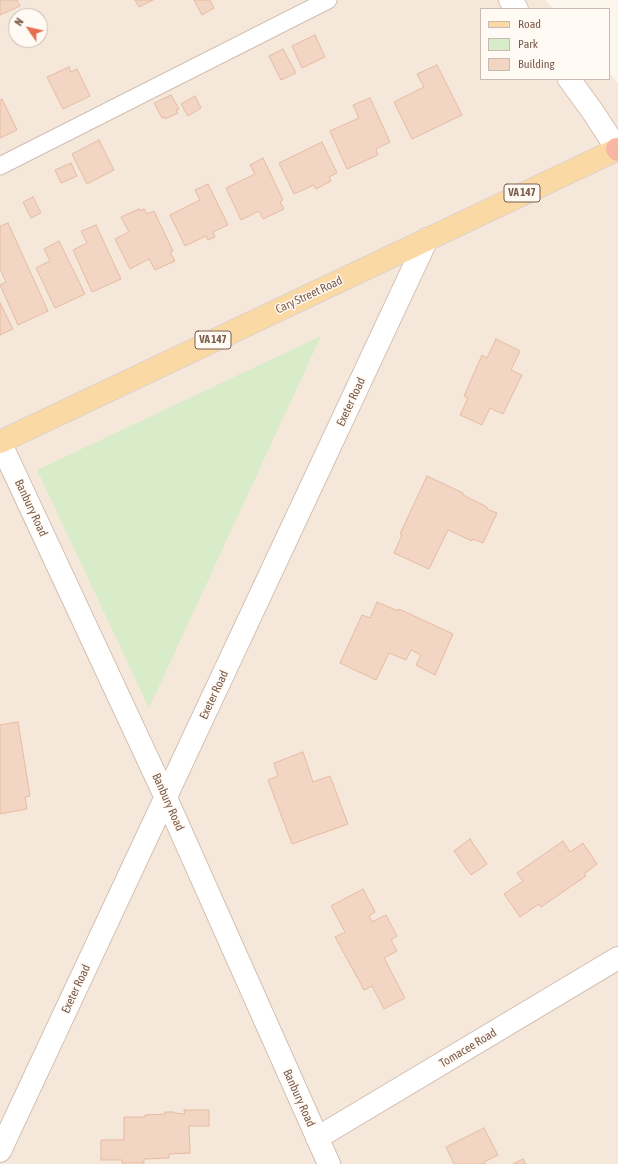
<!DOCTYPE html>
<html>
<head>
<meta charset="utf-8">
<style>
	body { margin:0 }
	#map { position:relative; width:618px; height:1164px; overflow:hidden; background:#fdf6ec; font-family:"Asap Condensed",sans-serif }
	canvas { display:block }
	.legend { position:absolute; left:480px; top:8px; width:130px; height:72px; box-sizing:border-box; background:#fffaf3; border:1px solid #cabbb1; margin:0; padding:5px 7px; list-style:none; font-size:12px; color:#7a5c4d }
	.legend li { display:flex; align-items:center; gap:8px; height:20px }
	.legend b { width:20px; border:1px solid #cabbb1 }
	.north { position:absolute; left:8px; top:8px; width:40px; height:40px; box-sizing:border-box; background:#fffaf3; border:1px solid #cabbb1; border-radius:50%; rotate:304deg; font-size:11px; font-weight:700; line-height:16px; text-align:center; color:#7a5c4d }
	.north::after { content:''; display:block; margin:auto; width:14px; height:18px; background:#e76f51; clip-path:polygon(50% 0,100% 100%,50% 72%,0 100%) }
</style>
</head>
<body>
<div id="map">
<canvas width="618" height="1164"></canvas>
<ul class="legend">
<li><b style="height:5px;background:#fbd9a5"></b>Road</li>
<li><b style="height:11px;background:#d8ecc9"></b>Park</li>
<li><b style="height:11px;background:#f3d5c3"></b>Building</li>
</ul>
<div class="north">N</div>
</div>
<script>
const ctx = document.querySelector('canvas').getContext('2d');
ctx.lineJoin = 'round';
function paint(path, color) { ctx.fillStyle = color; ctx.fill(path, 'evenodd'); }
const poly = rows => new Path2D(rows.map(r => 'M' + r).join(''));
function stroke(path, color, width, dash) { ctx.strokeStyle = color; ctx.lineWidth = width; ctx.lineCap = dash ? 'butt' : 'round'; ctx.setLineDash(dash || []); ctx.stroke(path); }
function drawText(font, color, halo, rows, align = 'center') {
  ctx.font = font + ' "Asap Condensed",sans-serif'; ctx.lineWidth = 3; ctx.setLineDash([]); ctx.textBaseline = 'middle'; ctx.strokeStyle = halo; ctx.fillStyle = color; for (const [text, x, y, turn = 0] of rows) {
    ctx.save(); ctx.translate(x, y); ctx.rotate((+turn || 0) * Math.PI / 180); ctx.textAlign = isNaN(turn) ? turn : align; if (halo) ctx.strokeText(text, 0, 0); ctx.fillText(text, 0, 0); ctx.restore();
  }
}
const residential = poly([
	[0,0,545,0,553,9,481,9,481,79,609,79,609,73,618,83,618,1164,0,1164],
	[16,16,40,16,40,40,16,40]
]);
const green = poly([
	[321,336,149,708,37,470]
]);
const building = poly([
	[0,0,17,0,20,6,0,15,0,0],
	[135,0,153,0,139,7,135,0],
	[194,0,210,0,214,8,202,15,194,0],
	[315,35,325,57,302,68,292,46,315,35],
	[283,49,296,73,281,80,269,56,283,49],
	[437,65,462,115,412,139,394,102,424,87,417,74,437,65],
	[69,67,71,72,77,69,90,96,63,109,47,77,69,67],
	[171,95,179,109,176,110,178,113,165,119,164,117,162,118,154,103,171,95],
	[195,96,201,108,188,116,181,104,195,96],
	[370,98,390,142,376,149,378,155,347,169,330,131,359,118,353,105,370,98],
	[2,99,17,130,0,138,0,100,2,99],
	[99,140,114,170,87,184,72,154,99,140],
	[322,142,337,173,329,177,331,181,316,189,314,185,294,194,279,163,322,142],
	[263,158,283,200,280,202,284,209,263,219,259,211,241,220,226,188,255,174,250,165,263,158],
	[71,163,77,176,61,183,55,170,71,163],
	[208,184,228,225,213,232,215,237,208,240,206,236,185,246,170,215,200,200,195,190,208,184],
	[33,197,41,213,31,218,23,202,33,197],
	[139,209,140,211,144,209,147,214,154,211,173,251,170,252,175,261,155,270,149,259,130,269,115,239,129,232,121,217,139,209],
	[8,223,48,311,18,325,0,285,6,282,0,269,0,226,8,223],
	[96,225,121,279,92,292,73,250,87,243,81,231,96,225],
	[59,241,85,294,55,308,36,268,50,261,44,249,59,241],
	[0,303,13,329,0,335,0,303],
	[496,339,520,351,511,370,522,375,503,414,490,408,482,425,460,415,468,398,464,396,482,355,487,358,496,339],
	[427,476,463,493,463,495,487,507,487,509,497,513,483,543,473,539,472,541,448,530,429,569,394,553,402,535,400,534,427,476],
	[377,602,398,611,399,609,453,634,435,675,416,665,421,655,411,650,406,660,389,653,376,680,340,663,362,615,370,618,377,602],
	[18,722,30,796,25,797,27,809,0,814,0,725,18,722],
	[303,752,313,782,330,776,348,824,292,844,268,780,278,776,274,763,303,752],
	[470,839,487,864,471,875,454,851,470,839],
	[563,841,570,852,583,843,597,864,584,874,586,876,541,907,539,904,520,917,504,894,523,881,517,873,563,841],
	[363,889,375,912,369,916,372,922,386,915,397,936,391,940,397,951,384,958,405,998,384,1009,372,986,364,990,335,937,345,932,331,906,363,889],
	[184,1110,209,1110,209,1126,189,1126,190,1153,169,1154,169,1158,144,1159,144,1163,122,1163,122,1160,101,1160,101,1140,124,1140,124,1117,145,1117,145,1115,165,1114,165,1112,174,1112,174,1113,185,1114,184,1110],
	[484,1128,498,1155,484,1162,485,1164,454,1164,446,1147,484,1128],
	[523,1159,526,1164,513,1164,523,1159]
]);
const lane = poly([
	[0,166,328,0]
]);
const street = poly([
	[0,442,166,798,329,1164],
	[317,1138,618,958],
	[0,1151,427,239]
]);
const secondary = poly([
	[510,0,517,9],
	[569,79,593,112,617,149]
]);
const primary = poly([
	[0,442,618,149]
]);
const highway = poly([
	[617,149,618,150]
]);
const shields = [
	[522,193,36],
	[213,340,36]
];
const shieldNames = [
	["VA 147",522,193],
	["VA 147",213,340]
];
const streetNames = [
	["Cary Street Road",309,295,-25],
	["Exeter Road",351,402,-65],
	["Banbury Road",31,508,65],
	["Exeter Road",214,695,-65],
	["Banbury Road",168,802,66],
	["Exeter Road",76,989,-65],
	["Tomacee Road",468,1048,-31],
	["Banbury Road",299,1098,66]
];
paint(residential, '#f5e8da');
paint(green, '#d8ecc9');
paint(building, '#f3d5c3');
stroke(building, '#e6bba3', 1);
stroke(lane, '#d1beb0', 19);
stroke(street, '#d1beb0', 24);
stroke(secondary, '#d6c0b0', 24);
stroke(primary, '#dad1cd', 24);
stroke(highway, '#dad1cd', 24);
stroke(lane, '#fff', 17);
stroke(street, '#fff', 22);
stroke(secondary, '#fff', 22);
stroke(primary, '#fbd9a5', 22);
stroke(highway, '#f7b7a3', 22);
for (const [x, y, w] of shields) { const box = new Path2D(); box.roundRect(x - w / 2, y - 9, w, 18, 3); ctx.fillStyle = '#fffaf3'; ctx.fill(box); stroke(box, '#7a5c4d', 1); }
drawText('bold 11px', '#7a5c4d', null, shieldNames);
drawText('12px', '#7a5c4d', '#fffaf3', streetNames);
</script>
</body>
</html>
